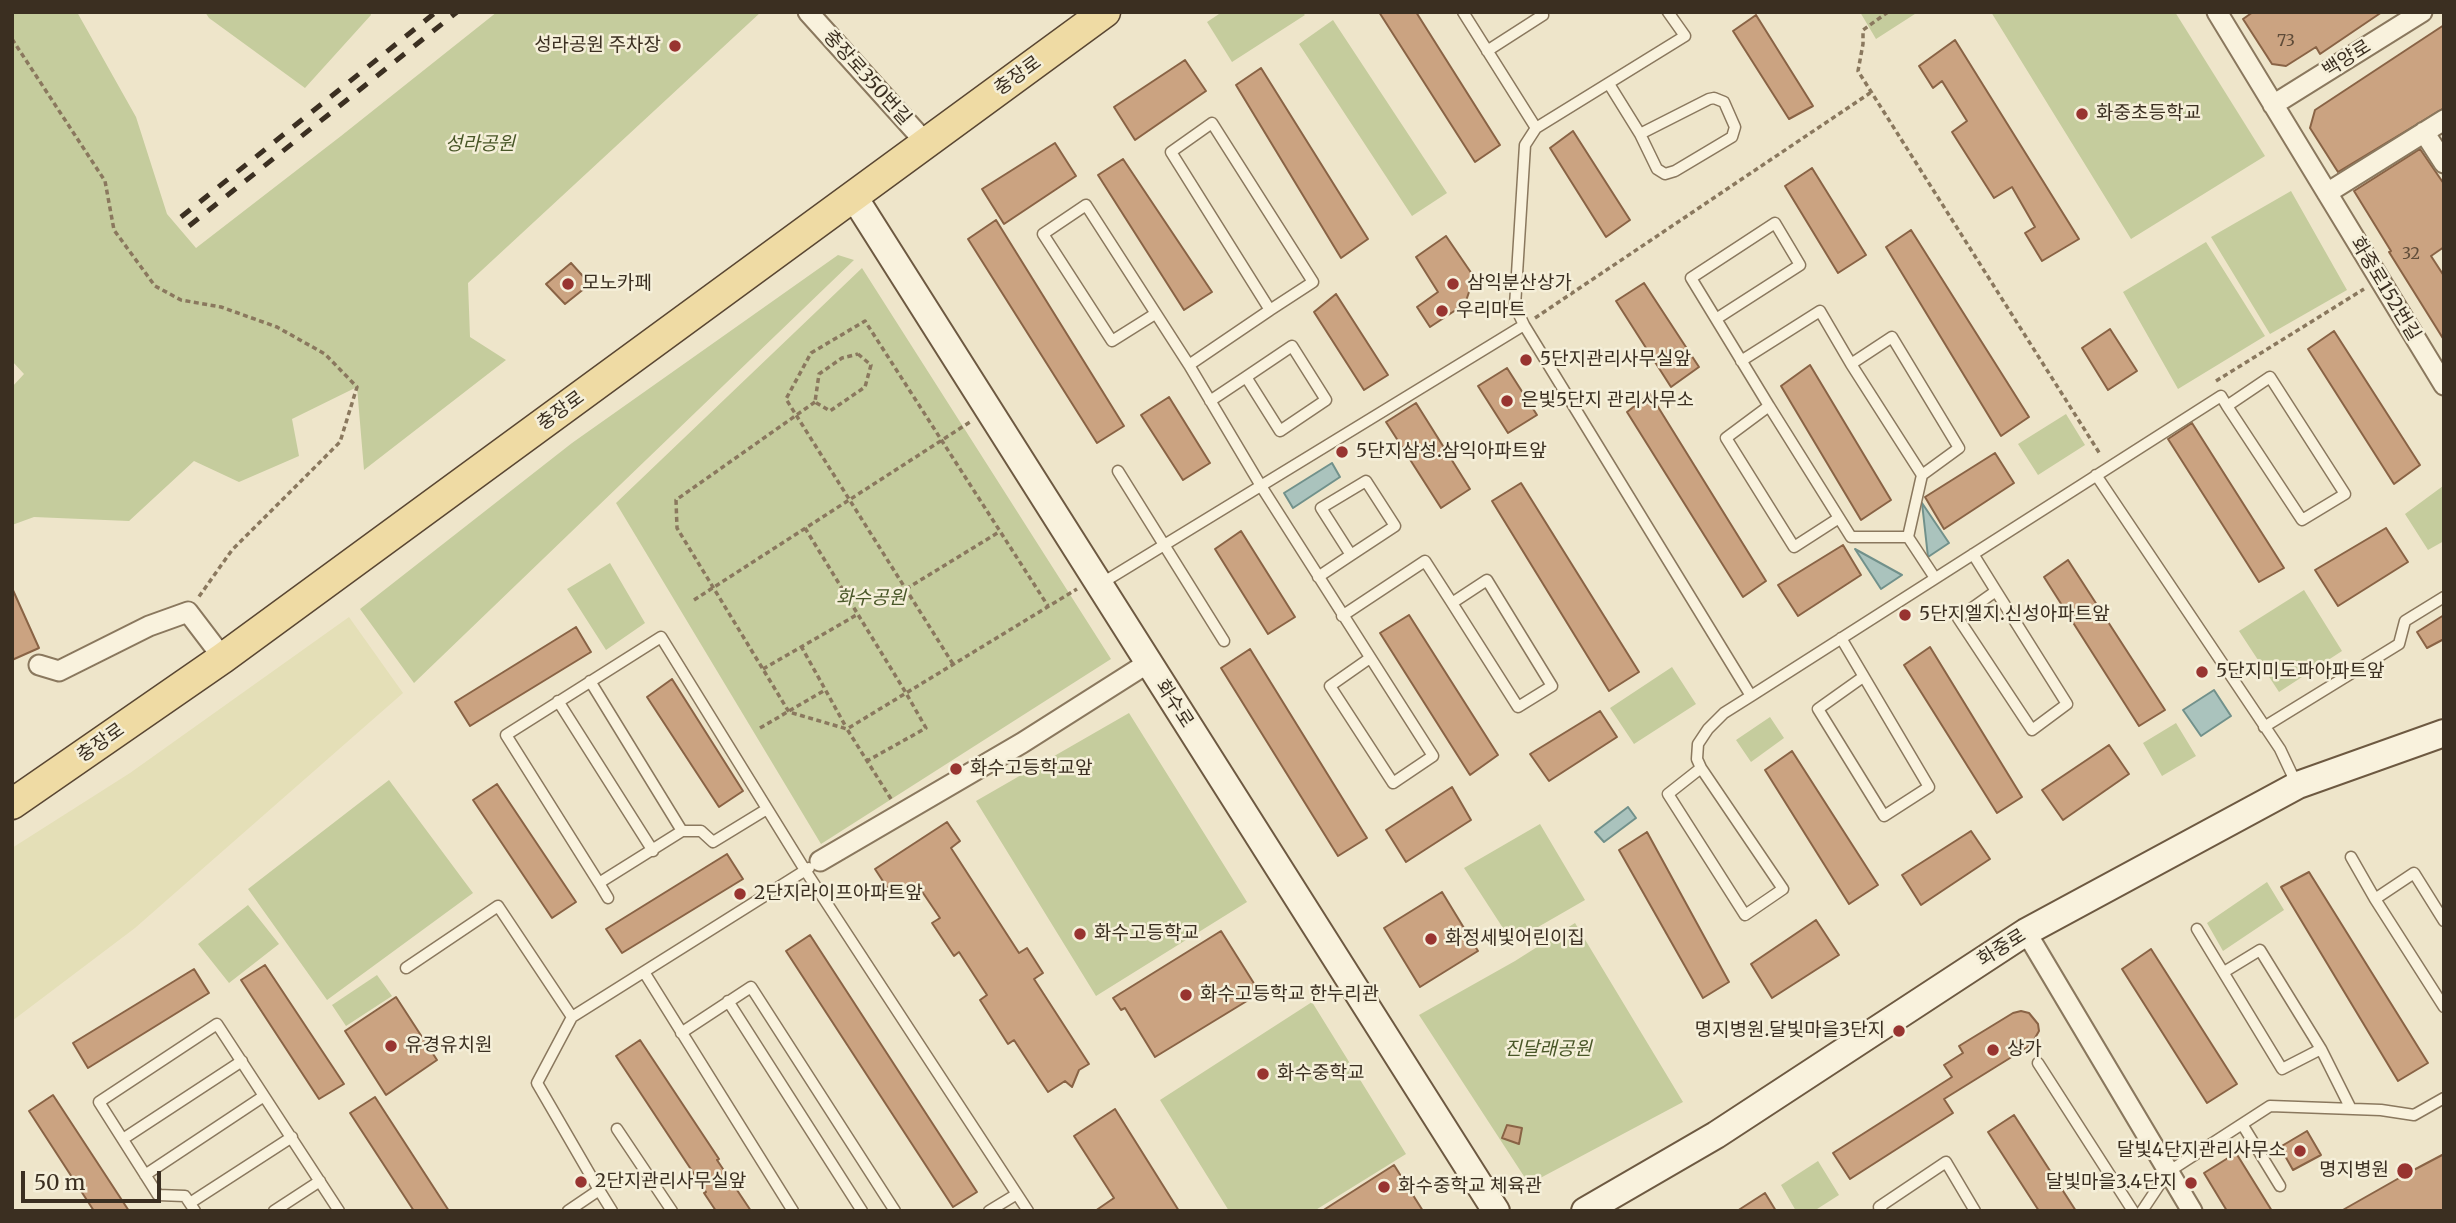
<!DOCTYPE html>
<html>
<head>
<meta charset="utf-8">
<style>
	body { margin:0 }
	#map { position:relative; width:2456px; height:1223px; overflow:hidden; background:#eee5ca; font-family:Merriweather,serif }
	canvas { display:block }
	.frame { position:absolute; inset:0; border:14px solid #3b2f21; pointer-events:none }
	.scale { position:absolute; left:21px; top:1171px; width:140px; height:32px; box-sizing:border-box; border:4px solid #3b2f21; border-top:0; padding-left:9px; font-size:21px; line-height:24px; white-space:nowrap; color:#3b2f21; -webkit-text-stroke:5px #f5efd9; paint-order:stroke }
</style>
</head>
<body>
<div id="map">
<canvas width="2456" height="1223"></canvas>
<div class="frame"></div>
<div class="scale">50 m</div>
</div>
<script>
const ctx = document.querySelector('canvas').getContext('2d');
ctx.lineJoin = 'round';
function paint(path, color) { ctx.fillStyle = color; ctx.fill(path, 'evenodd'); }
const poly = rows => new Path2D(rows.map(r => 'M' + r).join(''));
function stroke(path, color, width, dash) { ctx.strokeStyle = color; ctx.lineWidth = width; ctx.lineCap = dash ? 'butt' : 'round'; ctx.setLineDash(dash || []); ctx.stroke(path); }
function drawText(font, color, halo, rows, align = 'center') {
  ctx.font = font + ' Merriweather,"Noto Sans KR",serif'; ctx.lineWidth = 5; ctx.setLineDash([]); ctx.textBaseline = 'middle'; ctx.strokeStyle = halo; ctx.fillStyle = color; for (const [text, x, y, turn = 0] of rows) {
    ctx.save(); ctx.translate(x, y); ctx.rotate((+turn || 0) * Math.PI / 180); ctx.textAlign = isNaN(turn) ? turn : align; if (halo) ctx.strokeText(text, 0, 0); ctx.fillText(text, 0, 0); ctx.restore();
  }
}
const farmland = poly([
	[349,617,403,693,135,928,12,1021,12,848,130,773]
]);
const green = poly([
	[12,12,77,12,136,117,167,214,196,248,341,136,497,12,761,12,468,283,470,337,506,360,364,470,357,387,292,419,299,456,239,482,194,461,129,521,34,517,12,525,12,387,24,374,12,361],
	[205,12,370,12,371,15,305,88,209,18],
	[1222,12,1302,12,1305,15,1232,62,1207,22],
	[1860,12,1918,12,1876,39],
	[1991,12,2175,12,2265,156,2131,239],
	[1333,20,1447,193,1412,216,1299,44],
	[2291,191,2347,290,2270,334,2211,237],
	[2206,242,2265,336,2178,389,2123,292],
	[838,255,854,260,414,683,360,609,572,443],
	[862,268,1111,659,821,844,616,503],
	[2066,414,2085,445,2038,475,2018,444],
	[2443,486,2444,541,2428,550,2405,514],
	[610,563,645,623,606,650,567,589],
	[2304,590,2342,651,2279,692,2239,631],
	[1672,667,1696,704,1634,744,1610,708],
	[1129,713,1247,902,1096,996,976,801],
	[1770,717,1784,738,1751,762,1736,740],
	[2176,723,2196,756,2162,776,2143,743],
	[389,780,473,893,327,1000,248,889],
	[1540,824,1585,900,1512,942,1464,868],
	[2267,882,2284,910,2223,951,2207,923],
	[248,905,279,944,229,983,198,944],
	[1575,923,1683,1102,1529,1184,1419,1015,1515,961],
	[377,975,392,996,346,1026,332,1005],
	[1312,1002,1406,1154,1314,1211,1229,1211,1160,1100],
	[1818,1161,1839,1195,1814,1211,1796,1211,1781,1185]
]);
const water = poly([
	[1332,463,1340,477,1293,508,1284,493,1332,463],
	[1922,503,1949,543,1928,557,1922,503],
	[1855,549,1902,575,1881,589,1855,549],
	[2214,690,2231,716,2201,736,2183,710,2214,690],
	[1628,807,1636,818,1604,842,1595,832,1628,807]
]);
const building = poly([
	[1379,12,1416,12,1500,145,1475,162,1379,12],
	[2253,12,2382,12,2320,54,2316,47,2286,66,2272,64,2263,50,2243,19,2253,12],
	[1756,15,1813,106,1789,119,1733,31,1756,15],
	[2444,25,2444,108,2338,172,2310,128,2315,110,2444,25],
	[1955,40,2079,239,2042,261,2025,233,2035,227,2012,187,1994,198,1952,132,1967,121,1942,81,1933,88,1919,66,1955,40],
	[1185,60,1206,91,1135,140,1114,107,1185,60],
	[1261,68,1368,239,1341,258,1236,85,1261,68],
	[1573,131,1630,220,1606,237,1550,148,1573,131],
	[1055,143,1076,176,1004,224,982,189,1055,143],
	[2420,149,2444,184,2444,247,2431,256,2444,276,2444,340,2389,252,2391,251,2354,191,2420,149],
	[1123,159,1212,292,1184,310,1098,175,1123,159],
	[1812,168,1866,255,1838,273,1785,186,1812,168],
	[996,220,1124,426,1097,443,968,239,996,220],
	[1911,230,2029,417,2001,436,1886,247,1911,230],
	[1446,236,1474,277,1465,304,1430,327,1417,307,1438,292,1416,257,1446,236],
	[571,263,590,284,565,304,546,284,571,263],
	[1644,283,1699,367,1671,387,1616,301,1644,283],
	[1336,294,1388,375,1364,390,1314,312,1336,294],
	[2110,329,2137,371,2108,390,2082,348,2110,329],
	[2334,331,2420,465,2394,484,2308,349,2334,331],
	[1810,365,1891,500,1861,520,1781,386,1810,365],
	[1507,368,1537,415,1508,433,1478,386,1507,368],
	[1650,394,1766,581,1743,597,1627,412,1650,394],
	[1169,397,1210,463,1183,480,1141,415,1169,397],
	[1416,403,1470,489,1441,508,1386,422,1416,403],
	[2192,423,2284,568,2259,582,2168,439,2192,423],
	[1995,453,2014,483,1944,529,1925,497,1995,453],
	[1521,483,1639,672,1609,691,1492,501,1521,483],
	[2386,528,2408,562,2338,606,2315,570,2386,528],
	[1241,531,1295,617,1268,634,1215,549,1241,531],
	[1843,545,1861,575,1798,616,1778,585,1843,545],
	[2068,560,2165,710,2139,726,2044,577,2068,560],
	[12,588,39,648,12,660,12,588],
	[1409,615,1498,755,1470,775,1380,633,1409,615],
	[2444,615,2444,639,2427,648,2417,632,2444,615],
	[576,627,591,652,470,726,455,702,576,627],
	[1930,647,2022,797,1997,813,1904,665,1930,647],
	[1250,649,1367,838,1338,856,1221,668,1250,649],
	[672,679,743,791,719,807,647,697,672,679],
	[1600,711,1617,737,1549,781,1530,754,1600,711],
	[2109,745,2129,774,2063,820,2042,790,2109,745],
	[1792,751,1878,885,1849,904,1765,770,1792,751],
	[497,784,576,902,552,918,473,800,497,784],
	[1452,787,1471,820,1406,862,1386,830,1452,787],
	[947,822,960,841,951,848,1019,953,1027,948,1043,973,1034,979,1089,1064,1079,1070,1072,1087,1065,1081,1048,1092,1014,1040,1008,1044,980,1000,987,995,959,952,954,956,932,923,940,918,919,887,908,895,902,885,890,892,875,869,947,822],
	[1971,831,1990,859,1921,905,1902,875,1971,831],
	[1647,832,1729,982,1703,998,1619,850,1647,832],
	[727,854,743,879,622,953,606,929,727,854],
	[2309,872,2428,1063,2398,1081,2281,887,2309,872],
	[1442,892,1478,951,1420,987,1384,928,1442,892],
	[1816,920,1839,955,1772,998,1751,964,1816,920],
	[1221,931,1260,993,1155,1057,1125,1008,1121,1010,1113,998,1221,931],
	[810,935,977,1192,953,1207,786,951,810,935],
	[2151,949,2237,1084,2207,1103,2122,969,2151,949],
	[265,965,344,1084,319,1099,241,980,265,965],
	[194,969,209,993,88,1068,73,1043,194,969],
	[396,997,437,1060,386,1095,345,1031,396,997],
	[2021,1011,2029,1013,2038,1024,2039,1031,2031,1045,1944,1099,1953,1113,1850,1179,1833,1153,1952,1077,1944,1065,1963,1053,1959,1046,2013,1013,2021,1011],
	[640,1040,719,1159,717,1160,751,1211,716,1211,704,1193,706,1192,616,1056,640,1040],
	[53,1095,129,1211,94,1211,29,1111,53,1095],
	[375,1097,449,1211,414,1211,350,1113,375,1097],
	[1115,1109,1179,1211,1095,1211,1114,1198,1074,1136,1115,1109],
	[2014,1115,2076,1211,2039,1211,1988,1132,2014,1115],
	[1507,1125,1522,1128,1519,1144,1502,1138,1507,1125],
	[2307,1131,2321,1155,2293,1170,2280,1147,2307,1131],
	[2236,1153,2272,1211,2227,1211,2204,1173,2236,1153],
	[2444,1154,2444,1211,2341,1211,2408,1173,2444,1154],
	[1394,1165,1423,1211,1322,1211,1394,1165],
	[1765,1193,1776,1211,1737,1211,1765,1193]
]);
const path = poly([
	[1888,12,1863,30,1863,44,1858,71,2100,454],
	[12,39,105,181,114,230,155,286,181,300,221,307,277,327,325,354,357,387,340,442,232,550,198,598],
	[1535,318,1870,93],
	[858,354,871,365,865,387,830,411,815,402,819,374,842,358,858,354],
	[2216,381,2364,289],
	[815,402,676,500,677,528,789,712,847,729],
	[805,528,906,693,926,728,867,761],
	[906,589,999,532],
	[694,600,970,422],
	[801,646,846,727],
	[953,664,786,399,811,353,865,321,1048,606],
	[763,669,858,614],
	[760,728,825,690],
	[891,799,847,729,1077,589]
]);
const lane = poly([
	[1463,12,1536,128],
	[1487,51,1543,15,1542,12],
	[1609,84,1640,134,1657,169,1665,174,1675,171,1732,137,1735,127,1724,102,1714,98,1709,99,1640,134],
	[1270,310,1313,282,1212,123,1171,152,1270,310,1189,365,1261,486,1433,756,1393,783,1330,686,1370,658],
	[1155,314,1112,341,1043,234,1086,205,1189,365],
	[1716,319,1691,278,1775,223,1800,265,1716,319,1769,406],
	[1524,325,1515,306,1525,145,1536,128,1685,36,1668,12],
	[1741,361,1820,311,1851,364,1922,475,1908,537,1935,578],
	[1851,364,1892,337,1959,448,1922,475],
	[1210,401,1246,377,1280,431,1326,400,1292,346,1246,377],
	[1118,471,1224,641],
	[2096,475,2280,749,2297,785],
	[1839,518,1794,547,1726,438,1769,406,1851,537,1908,537],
	[1973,554,1996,591,2067,704,2032,730,1958,618,1996,591],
	[1318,577,1351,555,1395,526,1366,481,1321,508,1351,555],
	[1102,583,1524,325,1751,696,2221,396,2227,406,2302,520,2345,494,2270,377,2227,406],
	[1342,616,1425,561,1452,603,1518,707,1552,686,1487,580,1452,603],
	[1841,638,1929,787,1884,816,1818,709,1863,677],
	[590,681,682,831],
	[558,701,653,851],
	[2264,727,2399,644,2405,621,2444,597],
	[1701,768,1783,889,1745,915,1668,794,1701,768,1697,759,1698,744,1708,729,1724,713,1751,696],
	[767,809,713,842,701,831,682,831,599,883,506,735,661,637,805,870,1028,1211],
	[2351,857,2375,899,2444,1007],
	[599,883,608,898],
	[2375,899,2414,873,2444,921],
	[2197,929,2282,1069,2321,1049,2260,950,2224,972],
	[406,968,498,906,572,1017],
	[644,972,793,1211],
	[728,1001,862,1211],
	[681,1033,751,987,895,1211],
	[2321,1049,2351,1109],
	[2038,1063,2133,1211],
	[2242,1124,2280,1186],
	[617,1129,672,1211],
	[123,1139,242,1061],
	[145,1175,264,1096],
	[599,1190,537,1083,572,1017,809,868],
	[190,1203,292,1137],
	[195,1211,185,1196,158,1195,99,1102,217,1024,339,1211],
	[274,1211,320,1181],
	[568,1211,599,1190,612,1211],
	[989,1211,1017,1194],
	[1882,1211,1879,1207,1946,1162,1975,1211],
	[2142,1211,2168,1172,2270,1106,2381,1110,2414,1115,2444,1098]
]);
const street = poly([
	[808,12,926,143],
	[2217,12,2444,385],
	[2273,105,2422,12],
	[2424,132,2444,163],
	[2327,193,2444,120],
	[39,665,59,671,149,626,188,612,223,658],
	[820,861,1022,743,1148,663],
	[2026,932,2192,1211]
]);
const secondary = poly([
	[854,197,1496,1211],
	[1585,1211,1716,1135,2026,932,2298,785,2444,733]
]);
const primary = poly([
	[12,804,223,658,1105,12]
]);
const rail = poly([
	[181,217,436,12],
	[189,226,457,12]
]);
const markers = [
	[675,46,7,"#983430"],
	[2082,114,7,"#983430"],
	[568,284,7,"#983430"],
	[1453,284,7,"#983430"],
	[1442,311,7,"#983430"],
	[1526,360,7,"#983430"],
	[1507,401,7,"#983430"],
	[1342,452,7,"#983430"],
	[1905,615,7,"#983430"],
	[2202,672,7,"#983430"],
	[956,769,7,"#983430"],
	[740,894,7,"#983430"],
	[1080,934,7,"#983430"],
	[1431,939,7,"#983430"],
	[1186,995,7,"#983430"],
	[1899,1031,7,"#983430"],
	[391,1046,7,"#983430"],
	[1993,1050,7,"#983430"],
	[1263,1074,7,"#983430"],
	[2300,1151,7,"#983430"],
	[2405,1171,9,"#983430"],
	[581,1182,7,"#983430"],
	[2191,1183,7,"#983430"],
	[1384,1187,7,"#983430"]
];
const numberNames = [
	["73",2286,41],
	["32",2411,254]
];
const poiNames = [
	["성라공원 주차장",661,46,"right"],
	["화중초등학교",2096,114],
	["모노카페",582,284],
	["삼익분산상가",1467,284],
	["우리마트",1456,311],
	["5단지관리사무실앞",1540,360],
	["은빛5단지 관리사무소",1521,401],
	["5단지삼성.삼익아파트앞",1356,452],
	["5단지엘지.신성아파트앞",1919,615],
	["5단지미도파아파트앞",2216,672],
	["화수고등학교앞",970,769],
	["2단지라이프아파트앞",754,894],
	["화수고등학교",1094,934],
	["화정세빛어린이집",1445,939],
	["화수고등학교 한누리관",1200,995],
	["명지병원.달빛마을3단지",1885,1031,"right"],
	["유경유치원",405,1046],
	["상가",2007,1050],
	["화수중학교",1277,1074],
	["달빛4단지관리사무소",2286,1151,"right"],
	["명지병원",2389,1171,"right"],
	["2단지관리사무실앞",595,1182],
	["달빛마을3.4단지",2177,1183,"right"],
	["화수중학교 체육관",1398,1187]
];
const streetNames = [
	["백양로",2347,59,-32],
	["충장로",1018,76,-36],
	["충장로350번길",867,78,48],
	["화중로152번길",2385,289,59],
	["충장로",561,411,-36],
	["화수로",1174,704,57],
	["충장로",101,743,-35],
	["화중로",2002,948,-32]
];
const parkNames = [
	["성라공원",480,145],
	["화수공원",871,599],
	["진달래공원",1548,1050]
];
paint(farmland, '#e4dfb7');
paint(green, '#c5cc9d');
paint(water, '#aac3bd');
stroke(water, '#71918b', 2);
paint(building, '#cba381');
stroke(building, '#896345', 2);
stroke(lane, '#8a785e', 13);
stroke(street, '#8a785e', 23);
stroke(secondary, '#6d5941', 30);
stroke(primary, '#594632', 33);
stroke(path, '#8a785e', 3.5, [5, 3.5]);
stroke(lane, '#f9f2dd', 10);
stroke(street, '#f9f2dd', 19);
stroke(secondary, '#f9f2dd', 26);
stroke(primary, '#efdba4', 30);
stroke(rail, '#3b2f21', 5, [12, 12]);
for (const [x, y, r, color] of markers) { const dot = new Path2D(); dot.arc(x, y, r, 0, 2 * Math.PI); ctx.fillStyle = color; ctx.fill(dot); stroke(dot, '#f5efd9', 2.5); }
drawText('16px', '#5f4c39', null, numberNames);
drawText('19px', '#3b2f21', '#f5efd9', poiNames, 'left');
drawText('19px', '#3b2f21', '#f5efd9', streetNames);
drawText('italic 19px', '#495728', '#f5efd9', parkNames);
</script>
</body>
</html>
